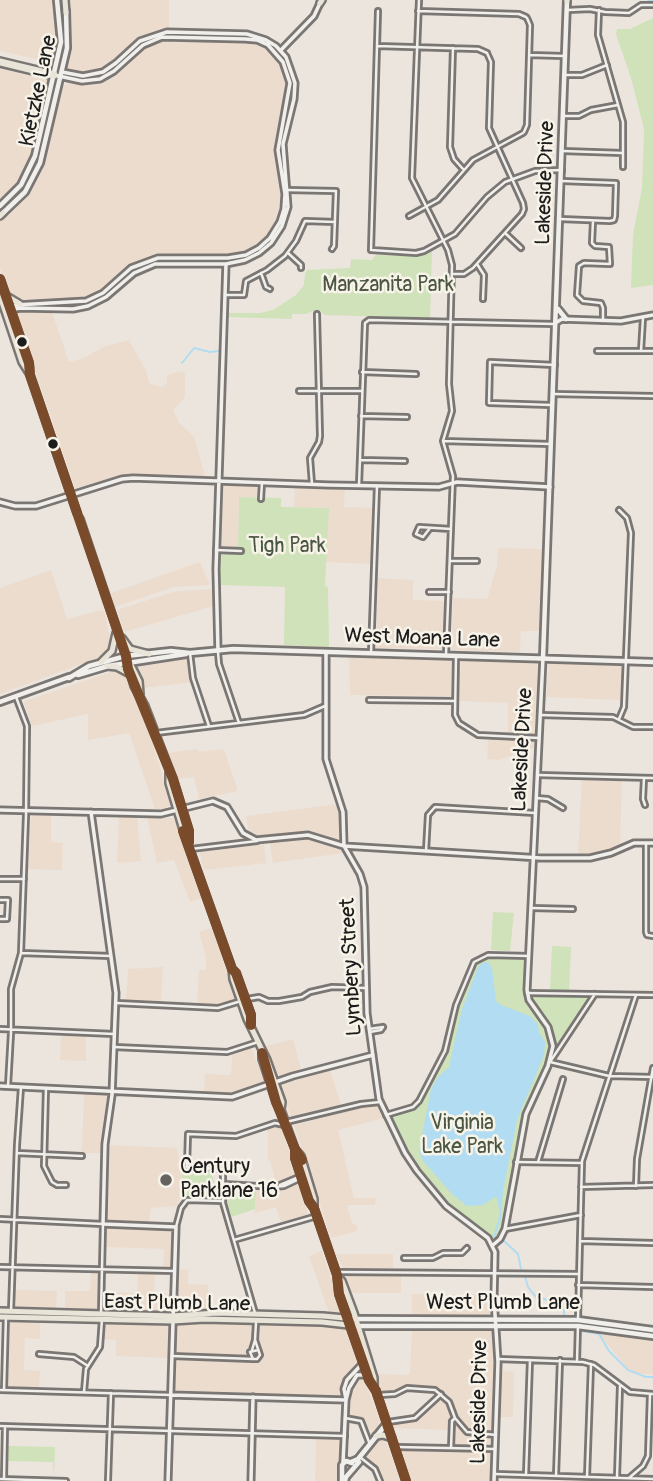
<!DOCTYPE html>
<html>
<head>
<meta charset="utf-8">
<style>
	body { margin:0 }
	canvas { display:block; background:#ece5dd }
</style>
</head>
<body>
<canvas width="653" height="1481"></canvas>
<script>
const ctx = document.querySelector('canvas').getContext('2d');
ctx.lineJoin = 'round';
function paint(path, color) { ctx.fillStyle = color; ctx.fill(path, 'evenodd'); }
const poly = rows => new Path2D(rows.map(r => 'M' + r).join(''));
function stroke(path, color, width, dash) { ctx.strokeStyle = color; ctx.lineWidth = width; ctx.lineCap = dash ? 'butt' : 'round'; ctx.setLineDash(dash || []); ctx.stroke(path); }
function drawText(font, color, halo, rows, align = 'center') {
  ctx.font = font + ' Pangolin,sans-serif'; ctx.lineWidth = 5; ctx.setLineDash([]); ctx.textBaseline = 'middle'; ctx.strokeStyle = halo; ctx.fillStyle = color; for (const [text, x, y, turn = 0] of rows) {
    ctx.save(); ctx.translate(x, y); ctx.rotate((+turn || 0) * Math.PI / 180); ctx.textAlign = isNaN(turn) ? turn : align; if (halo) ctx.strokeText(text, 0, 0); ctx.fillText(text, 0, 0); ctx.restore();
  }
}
const built = poly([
	[0,0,53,0,57,35,54,63,0,51],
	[69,0,169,0,169,31,142,36,107,68,85,74,74,73,67,69,66,65,71,20],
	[162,40,251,42,267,49,282,65,288,79,288,91,276,145,282,193,280,214,275,225,262,241,237,255,171,255,147,259,131,266,100,293,86,299,68,302,13,299,9,293,0,268,0,220,23,201,37,179,51,138,61,87,68,83,91,84,104,80,116,73,144,47],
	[0,69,50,81,28,165,18,185,0,203],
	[18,311,52,312,69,362,84,358,105,346,129,340,146,371,150,384,163,387,167,383,167,375,182,371,185,374,185,397,173,410,180,424,194,436,205,476,124,475,75,488,19,324,16,313],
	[225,485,257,487,259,489,259,497,239,497,238,549,219,548,221,488],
	[295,487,345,490,344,507,374,508,372,564,326,562,329,508,294,507],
	[498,548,543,549,540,631,521,631,520,652,452,650,453,598,487,599,497,566],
	[200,562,210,585,174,587,115,607,111,593],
	[51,570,67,619,102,610,105,613,111,645,103,656,0,694,0,588],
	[378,578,413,580,413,600,446,601,443,649,376,648],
	[213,589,214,606,124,632,118,611,120,609,176,591],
	[189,656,193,682,143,688,137,665,145,661],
	[349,657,452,660,452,696,350,695],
	[461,660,538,663,535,735,508,735,508,703,459,701],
	[549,663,621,665,623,667,621,700,546,697],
	[117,670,126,676,147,727,171,802,171,805,165,809,155,809,129,733,88,740,88,714,32,726,24,704,25,701],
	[488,739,535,740,534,748,499,760,487,759],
	[198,749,199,752,224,749,238,791,199,799,194,777,176,779,167,753],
	[582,777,622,777,620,849,596,857,578,858],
	[338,804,341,816,339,841,317,833,262,838,254,837,249,833,246,816],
	[31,815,51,816,51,842,63,843,62,870,28,869],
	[119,817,137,817,141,861,117,863],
	[147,817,172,818,177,823,202,898,190,902,174,860,157,863],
	[305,839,316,840,339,848,343,853,273,863,270,843],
	[264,844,266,863,204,870,200,854,201,852],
	[212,928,236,999,221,1005,197,1004,199,970,206,970,206,957,199,932],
	[163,967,161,1002,126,1000,128,969],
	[61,1035,86,1037,86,1061,60,1060],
	[293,1039,301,1069,277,1077,266,1046],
	[252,1048,264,1083,232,1094,204,1093,205,1074,231,1075,232,1055],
	[330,1070,341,1105,291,1117,280,1085],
	[84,1093,108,1095,105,1116,103,1153,82,1153],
	[378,1106,384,1118,338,1130,354,1198,376,1198,375,1205,347,1205,352,1223,357,1226,357,1231,331,1238,294,1125,364,1107],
	[278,1118,298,1176,276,1183,270,1161,268,1161,268,1133,264,1123],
	[109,1145,177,1148,183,1178,182,1192,177,1206,151,1208,149,1223,108,1221],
	[295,1183,300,1187,310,1221,277,1231,281,1222,276,1207,255,1213,256,1188,276,1189],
	[108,1227,172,1230,174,1233,172,1267,163,1268,164,1249,106,1247,106,1229],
	[322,1251,342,1311,341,1314,329,1313,309,1256],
	[336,1254,393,1254,393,1271,344,1270],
	[179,1269,188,1270,188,1284,208,1285,208,1308,204,1310,178,1311],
	[91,1272,99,1273,97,1310,65,1310,65,1291,90,1291],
	[138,1273,155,1274,154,1293,171,1294,170,1311,104,1310,104,1292,137,1293],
	[348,1275,401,1276,401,1293,349,1293,345,1278],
	[15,1290,57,1291,56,1309,16,1308],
	[412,1294,491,1295,492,1315,412,1316],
	[10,1321,40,1321,40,1339,25,1338,24,1370,40,1371,39,1388,8,1387],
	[198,1322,323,1325,349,1328,359,1357,358,1363,343,1383,342,1397,174,1392,177,1324],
	[105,1323,169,1325,168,1358,116,1356,116,1340,104,1339],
	[412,1327,492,1328,494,1330,496,1362,494,1433,473,1433,467,1430,457,1418,451,1402,437,1389,407,1387,394,1392,381,1392,376,1374,408,1375,410,1373],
	[595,1329,632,1337,653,1338,653,1374,639,1374,627,1368],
	[500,1371,514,1372,513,1417,499,1417],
	[363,1376,379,1419,380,1425,373,1434,362,1420,350,1416,351,1387,357,1378],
	[440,1398,450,1405,453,1416,450,1420,450,1430,392,1428,393,1422,416,1420],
	[455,1420,468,1434,492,1436,493,1447,453,1447],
	[379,1437,384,1437,386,1441,400,1481,382,1481,378,1469,366,1459,365,1457],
	[316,1439,340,1439,339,1481,315,1481],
	[401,1449,493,1451,492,1481,410,1481]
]);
const green = poly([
	[653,18,653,285,631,288,633,235,642,188,644,129,631,78,616,34,617,29,630,29],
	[432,251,430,318,324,315,320,310,315,310,306,314,292,314,292,319,228,317,229,313,260,313,273,310,296,295,304,285,305,274,307,270,350,268,351,259,372,260,376,255,417,256],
	[239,497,281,498,281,507,329,508,325,586,328,587,329,647,284,645,285,587,219,585,219,548,238,549],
	[493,912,514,913,510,951,491,950],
	[552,946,571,947,569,992,550,991],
	[494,956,525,959,524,996,529,1006,547,1029,549,1054,546,1066,523,1113,514,1153,505,1219,498,1238,495,1239,449,1206,414,1164,391,1117,396,1112,416,1107,420,1103,447,1052,458,1004,473,966,483,957],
	[532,995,591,998,554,1055,556,1043,553,1029,544,1013,532,1001],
	[182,1172,211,1173,215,1184,219,1184,218,1197,184,1196],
	[227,1187,256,1188,255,1209,231,1217,226,1201],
	[8,1446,55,1447,54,1478,53,1462,7,1461]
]);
const water = poly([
	[488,962,492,968,496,1001,501,1005,530,1016,538,1025,539,1033,545,1042,544,1055,517,1120,503,1190,501,1217,495,1238,493,1237,500,1213,497,1198,495,1197,483,1205,467,1206,453,1195,423,1161,419,1151,431,1089,438,1077,449,1067,462,1009,478,967,482,963]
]);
const stream = poly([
	[648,0,653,1],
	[182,363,194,348,210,352,219,351],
	[504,1241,518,1254,521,1269],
	[525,1276,528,1287,536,1297,564,1304,564,1317],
	[582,1331,599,1334,609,1351,628,1370,646,1377,653,1377]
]);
const minor = poly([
	[419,0,412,178,448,250,452,265,449,384,452,411,443,441,453,476,446,655],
	[568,10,590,9,605,12,629,13,641,5,653,5],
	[599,10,598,35,623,122,623,167],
	[418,11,519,14,526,17],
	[377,46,478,49,487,53],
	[453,48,450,147,454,159,463,169],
	[529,55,564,56],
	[565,75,582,75,607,65],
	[564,116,579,116,591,110,618,105],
	[524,132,527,125,530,25,527,18],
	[563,151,622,153],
	[287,190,336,191,334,246,332,249],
	[409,216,438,200,473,160,523,133],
	[560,219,610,221,614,220,615,216,616,183,562,181],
	[593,221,592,243,595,246,609,247,610,264,584,263,579,266,577,295,583,301,601,303,603,308,603,321],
	[505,233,521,248],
	[371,250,378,11],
	[371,250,416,253,424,251,455,234,487,197,505,182,535,171,562,170],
	[288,253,301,265,301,268],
	[477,264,484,275,483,299],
	[261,273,266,287,270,289],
	[452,274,464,274,473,268,522,214,524,209,523,203,489,128,491,62,487,53],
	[225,295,244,295,246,281,267,270,285,256,296,241,305,221,335,222],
	[597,351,653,351],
	[641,351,643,318],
	[362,372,416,374],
	[299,391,362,391],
	[554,394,653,396],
	[551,405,489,403,490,362,555,365],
	[361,416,407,417],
	[443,441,551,444],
	[360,460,405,461],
	[312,484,310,458,319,442,320,436,317,314],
	[359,485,365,323,369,320,554,324],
	[261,499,262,483],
	[619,510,627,518,631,533,624,707,619,719],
	[430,528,423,537,416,534,419,527,451,529],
	[216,550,241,551],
	[450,561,477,561],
	[429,592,449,592],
	[218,652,219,664,239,723],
	[190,653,193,678,209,726],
	[371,653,377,486],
	[456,657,455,715,459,723,478,735,539,738],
	[369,700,455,701],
	[540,715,613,717,633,727,653,727],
	[156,733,304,715,325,706],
	[538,775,653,778],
	[644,778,643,799,645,805],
	[536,798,548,799,563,808],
	[646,844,646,932,647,935,653,936],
	[191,849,257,841],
	[426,851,428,815,435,807,535,813],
	[0,879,24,879],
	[0,900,8,900,7,919,0,919],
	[531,908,573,909],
	[21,953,111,956],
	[527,993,653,995],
	[595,994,550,1062,609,1076,653,1077],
	[247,999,259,997,268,1001,279,1001,302,997,310,992,332,987,366,988],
	[116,1003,218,1008,241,1001],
	[0,1029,114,1034],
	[369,1029,383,1027],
	[370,1032,381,1030,383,1027],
	[114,1047,227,1052,258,1042],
	[8,1086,11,1033,11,989,21,953,26,816,27,726,16,697],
	[46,1088,44,1166,52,1182,57,1185,66,1185],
	[386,1115,413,1107,419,1101,445,1051,456,1005,474,962,488,955,529,956],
	[286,1122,361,1104,380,1102],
	[17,1153,82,1156],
	[516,1162,582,1163],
	[538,1162,563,1079],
	[224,1184,274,1187,284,1186,301,1178],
	[280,1185,299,1177],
	[636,1186,637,1159,653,1068],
	[581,1187,653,1185],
	[0,1219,103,1224,101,1313],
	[176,1227,181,1208,187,1200,223,1201],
	[505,1229,581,1215],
	[234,1240,317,1216],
	[580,1241,653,1243],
	[404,1258,433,1258,443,1253,462,1253,467,1248],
	[0,1267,175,1271],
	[338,1272,579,1274],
	[578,1285,653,1287],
	[11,1311,17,1145,21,1087],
	[255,1313,223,1203,223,1171,219,1169,187,1167,188,1134,236,1136,275,1123,284,1125],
	[578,1319,582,1161,636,995],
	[255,1340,260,1355,257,1359,253,1359,250,1352,258,1350],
	[252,1350,255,1340,256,1323],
	[39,1354,74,1357,88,1366],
	[172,1356,253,1359],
	[498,1359,583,1362,594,1365,630,1392,653,1394],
	[577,1361,578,1325],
	[0,1390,171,1395],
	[4,1390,6,1316],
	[84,1392,86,1369,100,1347,102,1319],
	[379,1395,395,1394,407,1388,435,1390,449,1402,455,1418,467,1432,496,1435],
	[345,1418,361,1421,369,1442],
	[388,1422,415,1418,441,1394],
	[0,1426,345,1436],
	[397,1447,495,1449],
	[451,1448,452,1421,455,1418],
	[361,1458,375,1469,380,1481],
	[495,1474,653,1479],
	[526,1475,530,1360],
	[556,1476,560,1360],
	[587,1477,591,1364],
	[617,1477,620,1386],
	[4,1478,5,1427],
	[629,1478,643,1466,648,1456,650,1395],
	[0,1479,66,1481],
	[108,1481,111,1393]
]);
const tertiary = poly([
	[281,50,314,16,320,3],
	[10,310,20,308,73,309,88,306,106,297,134,273,155,264,226,264,245,260,259,253,271,243,282,226,288,207,283,144,294,99,295,83,286,57,276,46,266,40,247,34,167,32,140,41,116,63,103,72,83,76,62,72],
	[5,311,16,305,86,301,103,293,131,268,158,258,228,258,246,255,259,248,270,238,280,222,284,209,285,194,278,150,290,83,283,62,268,45,257,40,245,39,162,37,143,45,114,71,100,79,82,81,54,75],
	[557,322,562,319,621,321,653,315],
	[0,502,15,506,36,506,122,479,133,478,329,485,439,487,457,482,550,487],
	[218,651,216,569,226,264],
	[326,652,326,759,343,812,344,846,360,874,364,887,367,1013,379,1099,405,1153,417,1171,446,1206,488,1238,495,1252,494,1298,498,1362,494,1481],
	[0,810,161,814,213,801,227,807,243,833,256,840,308,835,344,846,541,858,590,858,611,853,634,843,653,843],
	[91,812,116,993,112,1095,105,1144,103,1224,176,1227,168,1481],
	[0,1086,232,1097,293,1076,373,1055],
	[493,1245,500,1239,505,1229,526,1114,548,1066,553,1046,548,1027,529,1000,527,990,543,658],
	[171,1395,346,1400],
	[346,1399,344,1389,347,1380,363,1363],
	[343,1463,346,1400,349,1388,357,1375,367,1375],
	[251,1481,253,1397]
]);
const secondary = poly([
	[0,206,21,185,35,156,61,42,57,0],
	[3,213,25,192,40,163,67,48,66,11],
	[558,309,566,319],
	[543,658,567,0],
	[78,675,108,666,186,654],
	[69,678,89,666,126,656,171,651,190,653,233,649,653,662],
	[0,702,69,677],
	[356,1319,578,1320,653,1330],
	[358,1326,578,1326,653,1336],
	[351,1462,358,1459,387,1423],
	[342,1481,342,1465,346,1461,352,1463],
	[345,1481,346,1477,359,1462]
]);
const primary = poly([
	[65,0,66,13],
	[567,0,567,1],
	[320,3,322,0],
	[0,216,3,213],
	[0,279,29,363,30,375,77,513],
	[5,295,20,304],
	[0,296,22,362,29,373],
	[80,519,126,656,134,686,145,706,173,779,189,831,189,842],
	[122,638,130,649,149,654],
	[128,659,139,681,140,694],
	[101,662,112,651,116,633],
	[107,666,117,667,130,674],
	[169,773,169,783,184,833,232,969,236,973,251,1015,251,1025],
	[232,969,233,979,247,1019,267,1060,282,1102,281,1110],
	[262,1053,262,1059,276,1102,281,1110,295,1149,301,1156,314,1199,314,1208],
	[295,1149,295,1158,309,1201,314,1208,337,1275,339,1294,369,1380,376,1391,406,1481],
	[337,1275,342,1281,354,1313,374,1378,374,1387],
	[0,1311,173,1316,216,1313,323,1316,356,1319],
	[0,1317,173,1321,204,1319,322,1322,357,1326],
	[376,1436,383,1435,392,1438]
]);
const motorway = poly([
	[0,62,54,75]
]);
const bus1 = poly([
	[0,279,29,363,30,375,126,656,128,669,173,779,189,831,189,842],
	[183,831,232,969,236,973,251,1015,251,1025],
	[262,1053,276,1102,295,1149,302,1160],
	[295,1149,295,1158,309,1201,314,1208,337,1275,339,1294,369,1380,376,1391,406,1481]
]);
const markers = [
	[22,342,6,"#1c1c1c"],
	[53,444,6,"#1c1c1c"],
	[166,1180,7,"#656260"]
];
const streetNames = [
	["Kietzke Lane",39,91,-78],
	["Lakeside Drive",546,183,-88],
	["West Moana Lane",422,639,2],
	["Lakeside Drive",523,750,-87],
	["Lymbery Street",352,967,-93],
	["East Plumb Lane",177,1304,1],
	["West Plumb Lane",503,1304],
	["Lakeside Drive",480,1402,-89]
];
const parkNames = [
	["Manzanita Park",388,286],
	["Tigh Park",287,547],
	["Virginia",462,1124],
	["Lake Park",462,1148]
];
const poiNames = [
	["Century",180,1168],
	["Parklane 16",180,1192]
];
paint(built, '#ecdcce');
paint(green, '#cfe2b9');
paint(water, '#b1dcf1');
stroke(stream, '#b1dcf1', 2);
stroke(minor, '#7a7673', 8);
stroke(tertiary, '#7a7673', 9);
stroke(secondary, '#7a7673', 10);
stroke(primary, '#7a7673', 10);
stroke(motorway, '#7a7673', 12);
stroke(minor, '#f1efeb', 2.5);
stroke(tertiary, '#f1efeb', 3.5);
stroke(secondary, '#f1efeb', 4.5);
stroke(primary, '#e9e4d8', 5);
stroke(motorway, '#e9e4d8', 7);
stroke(bus1, '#7a4b2a', 10);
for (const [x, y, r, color] of markers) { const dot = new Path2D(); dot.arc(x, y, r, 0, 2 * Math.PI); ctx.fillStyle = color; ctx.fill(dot); stroke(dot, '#f7f3e8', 2.5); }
drawText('21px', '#1c1c1c', '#f7f3e8', streetNames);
drawText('21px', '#4a5642', '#f7f3e8', parkNames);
drawText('21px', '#1c1c1c', '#f7f3e8', poiNames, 'left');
</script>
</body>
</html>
